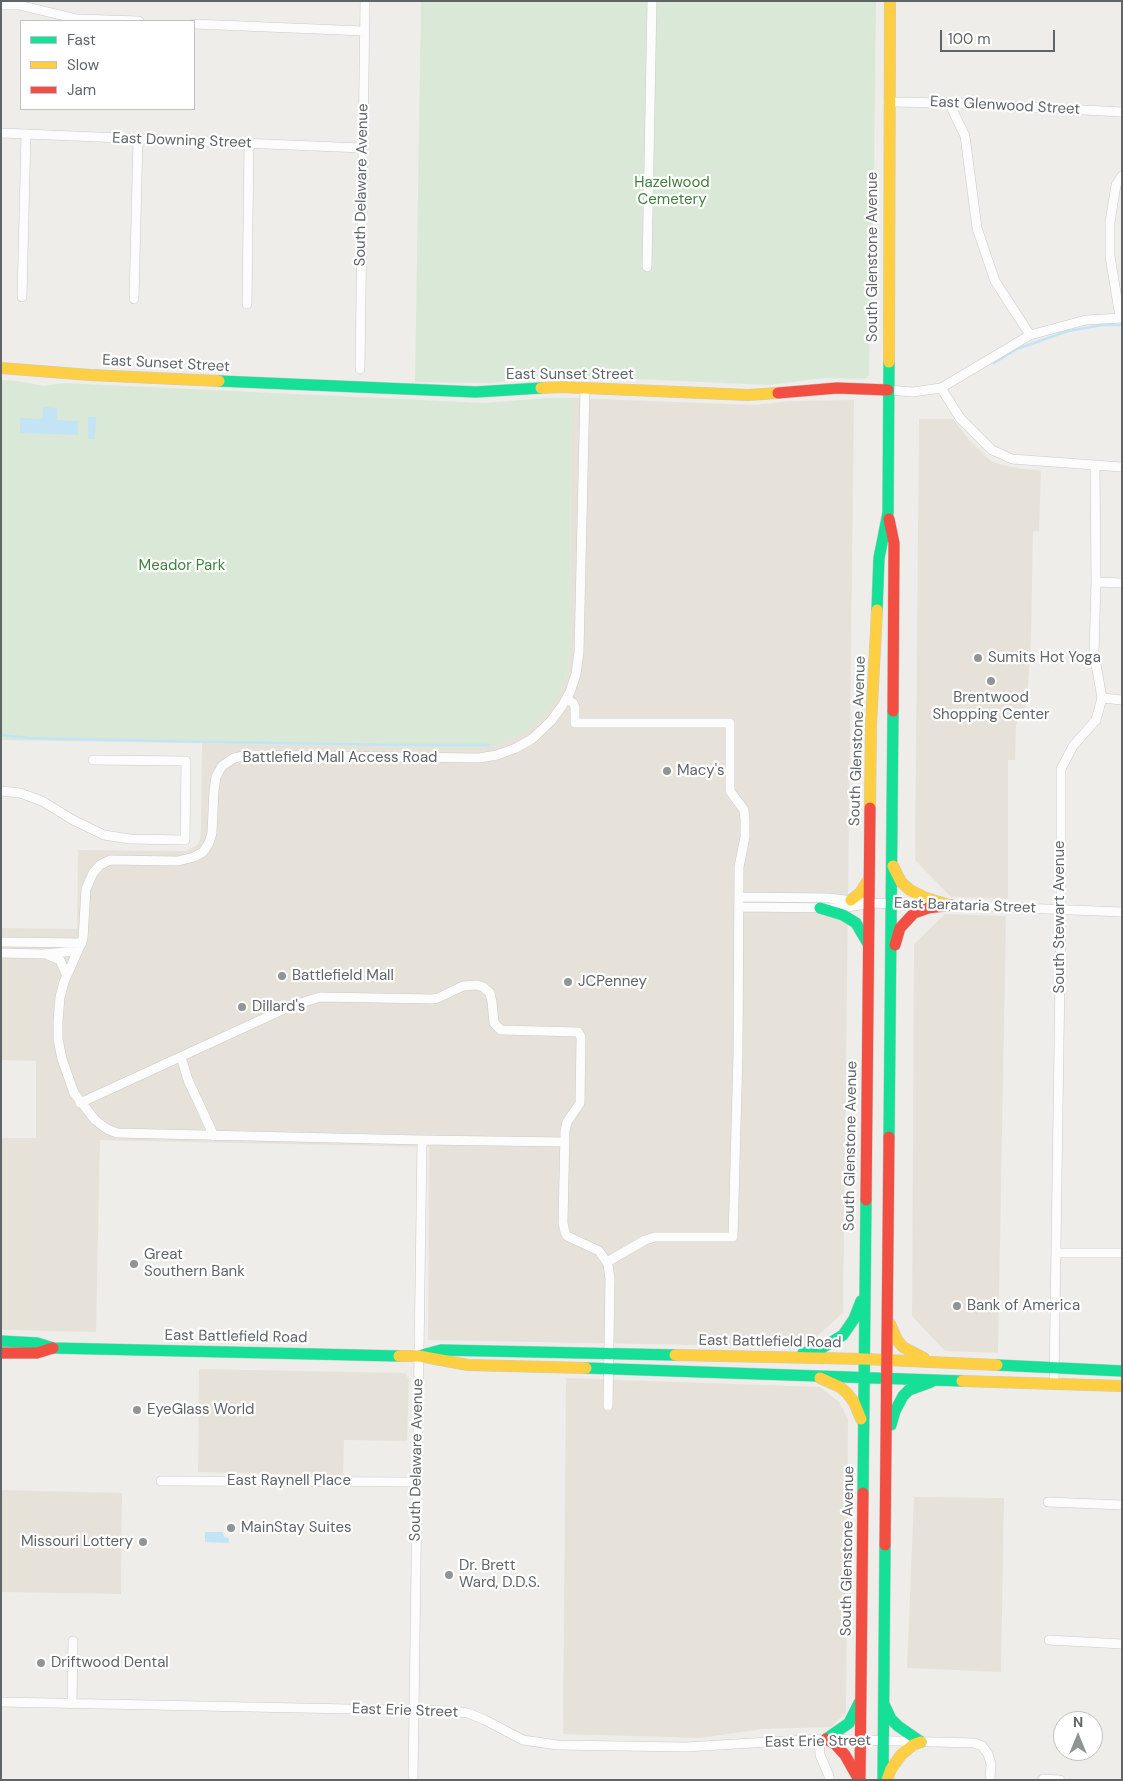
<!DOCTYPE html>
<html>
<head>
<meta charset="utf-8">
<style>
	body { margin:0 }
	#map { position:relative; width:1123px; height:1781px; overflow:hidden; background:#eeedea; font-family:"DM Sans",sans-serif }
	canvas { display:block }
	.frame { position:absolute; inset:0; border:2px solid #5f6467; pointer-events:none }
	.legend { position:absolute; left:20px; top:20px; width:175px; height:90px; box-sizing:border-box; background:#fff; border:1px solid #bfc1c2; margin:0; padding:6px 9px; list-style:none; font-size:15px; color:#5f6467 }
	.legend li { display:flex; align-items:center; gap:10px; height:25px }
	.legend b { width:25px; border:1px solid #bfc1c2 }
	.north { position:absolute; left:1053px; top:1711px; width:50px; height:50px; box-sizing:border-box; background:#fff; border:1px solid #bfc1c2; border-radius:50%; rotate:0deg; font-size:14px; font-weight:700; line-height:20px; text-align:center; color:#5f6467 }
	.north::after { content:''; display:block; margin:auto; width:18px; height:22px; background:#919495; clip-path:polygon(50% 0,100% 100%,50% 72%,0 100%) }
	.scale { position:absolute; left:940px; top:30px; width:115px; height:22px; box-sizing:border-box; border:2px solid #5f6467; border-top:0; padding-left:6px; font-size:15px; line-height:18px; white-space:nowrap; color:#5f6467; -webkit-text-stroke:4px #fff; paint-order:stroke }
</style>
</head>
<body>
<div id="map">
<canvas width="1123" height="1781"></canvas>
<div class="frame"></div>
<ul class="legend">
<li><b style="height:6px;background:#16e098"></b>Fast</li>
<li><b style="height:6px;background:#ffcf43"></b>Slow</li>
<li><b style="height:6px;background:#f24e42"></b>Jam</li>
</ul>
<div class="north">N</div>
<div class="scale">100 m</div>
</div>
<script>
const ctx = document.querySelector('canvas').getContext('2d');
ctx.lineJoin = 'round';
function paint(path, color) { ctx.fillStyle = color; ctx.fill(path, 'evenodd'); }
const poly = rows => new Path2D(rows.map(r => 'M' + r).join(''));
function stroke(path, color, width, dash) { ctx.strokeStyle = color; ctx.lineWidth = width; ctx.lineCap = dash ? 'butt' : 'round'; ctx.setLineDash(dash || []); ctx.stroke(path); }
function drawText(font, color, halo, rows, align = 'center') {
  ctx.font = font + ' "DM Sans",sans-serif'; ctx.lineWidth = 4.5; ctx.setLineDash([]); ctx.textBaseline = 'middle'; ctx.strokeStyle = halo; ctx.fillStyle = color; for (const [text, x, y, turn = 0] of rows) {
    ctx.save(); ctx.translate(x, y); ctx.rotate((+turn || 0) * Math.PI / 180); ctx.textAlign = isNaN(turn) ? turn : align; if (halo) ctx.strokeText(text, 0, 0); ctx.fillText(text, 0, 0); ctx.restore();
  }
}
const commercial = poly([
	[571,398,754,405,791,401,854,400,843,1313,805,1347,428,1340,429,1147,100,1140,96,1332,4,1330,1,1328,1,1138,36,1138,36,1061,1,1060,1,928,77,929,78,850,186,851,197,845,200,840,201,828,202,743,481,748,502,744,522,734,561,688,568,668,570,641],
	[919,419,953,419,970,441,992,462,1011,467,1041,471,1039,531,1033,531,1031,638,1027,703,1016,725,1015,760,1008,760,1008,899,951,897,915,860],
	[945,914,1006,916,998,1353,945,1351,912,1316,914,944],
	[199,1369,405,1373,409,1379,407,1441,344,1440,343,1476,198,1472],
	[566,1378,820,1387,839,1402,848,1419,846,1713,831,1727,762,1729,700,1738,563,1734],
	[1,1490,122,1493,121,1594,1,1592],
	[914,1497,1004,1498,1001,1672,907,1668]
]);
const green = poly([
	[421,1,876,1,873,269,870,294,869,375,865,379,825,378,768,385,568,376,491,383,415,382],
	[1,380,17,381,44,386,64,383,484,403,547,398,571,398,570,641,568,668,557,698,542,718,522,734,502,744,481,748,1,740]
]);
const water = poly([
	[43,407,57,408,57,420,78,421,78,435,20,433,20,418,42,419],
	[88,417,96,417,95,439,88,439],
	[205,1532,223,1532,224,1537,229,1538,229,1543,205,1542]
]);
const stream = poly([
	[994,363,1017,349,1068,331,1102,325,1122,325],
	[1,735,31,738,166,741,395,745,489,745]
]);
const street = poly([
	[1,5,19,5,77,19,139,21],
	[194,24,364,31],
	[889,102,949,103,1122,112],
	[949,103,965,136,977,228,995,281,1030,335],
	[1,133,362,148],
	[647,267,652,1],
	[22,297,26,134],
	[134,299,138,139],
	[247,304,249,143],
	[1120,317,1110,256,1110,222,1116,185,1122,176],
	[360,369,365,1],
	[941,388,960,418,992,450,1012,459,1122,467],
	[888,390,913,392,941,388,1030,335,1086,320,1122,318],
	[1096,582,1122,583],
	[1102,698,1122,700],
	[567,699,573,703,575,707,575,723,730,723,730,791,744,810,745,820,745,837,739,867,738,1053,733,1237,655,1237,645,1240,607,1262],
	[1,791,20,793,42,801,73,820,104,835,130,839,185,840,186,761,93,760],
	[739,897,829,898,869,903,928,905],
	[946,905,1122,912],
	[739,907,840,908,866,904],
	[1,942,82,943],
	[1,953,43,954,78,951],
	[48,955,60,960,66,974],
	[181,1057,188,1080,214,1136],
	[80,1103,291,1006,320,997,432,999,438,998,463,986,477,985,483,987,490,993,492,1002,494,1023,501,1030,578,1032,581,1037,580,1103,567,1122,565,1131,563,1223,565,1232,567,1236,599,1251,608,1264,610,1279,608,1406],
	[565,1142,422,1140,117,1133,107,1129,95,1120,74,1093,62,1059,58,1039,58,1021,60,997,64,982,83,939,86,889,93,873,100,865,110,860,178,861,194,857,203,852,209,843,212,833,214,790,216,777,222,766,234,758,248,755,479,758,497,755,516,748,532,739,551,721,562,706,570,692,576,674,579,652,585,388],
	[1056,1253,1122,1253],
	[1054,1382,1061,909,1061,769,1073,746,1096,720,1102,698,1094,653,1096,582,1095,466],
	[161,1481,417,1482],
	[1048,1502,1122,1505],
	[1049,1640,1122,1644],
	[1,1702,450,1711,468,1713,485,1720,523,1740,557,1745,686,1747,819,1739,974,1743,982,1746,988,1754,991,1764,990,1780],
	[72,1703,73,1641],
	[819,1739,820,1755,829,1776,829,1780],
	[1043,1779,1060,1780],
	[413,1780,422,1140]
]);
const fast = poly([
	[219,381,476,392,541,388],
	[877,610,879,558,888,513,889,362],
	[820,908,843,915,856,923,867,942],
	[889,1137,893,711],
	[1,1341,37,1343,53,1348,399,1356],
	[803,1353,822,1348,843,1335,854,1319,861,1301],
	[422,1355,441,1350,675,1355],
	[997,1365,1122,1371],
	[586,1368,962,1381],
	[891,1425,895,1411,903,1396,909,1390,931,1382],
	[863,1493,866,1200],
	[884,1704,891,1719,898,1726,921,1742],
	[826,1739,849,1723,859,1703],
	[883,1780,885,1545]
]);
const slow = poly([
	[889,362,890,1],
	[1,368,90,375,219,381],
	[541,388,561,387,748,395,778,393],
	[870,808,871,725,877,610],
	[893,866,901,882,910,890,926,898,946,904],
	[851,900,860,893,869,879],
	[890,1324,897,1340,903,1347,924,1358],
	[675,1355,864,1359,997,1365],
	[399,1356,419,1356,468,1365,586,1368],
	[820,1378,840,1387,847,1393,854,1402,861,1419],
	[962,1381,1122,1386],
	[887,1780,891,1769,901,1755,913,1745,921,1742]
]);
const jam = poly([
	[778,393,837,388,888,390],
	[889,519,894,543,893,711],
	[895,945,900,928,914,913,928,908,951,905],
	[866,1200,870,808],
	[1,1353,37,1353,53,1348],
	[885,1545,889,1137],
	[826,1739,835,1744,845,1755,858,1778],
	[860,1780,863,1493]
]);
const markers = [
	[978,658,5,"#919495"],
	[991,681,5,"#919495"],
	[667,771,5,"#919495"],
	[282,976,5,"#919495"],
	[568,982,5,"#919495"],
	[242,1007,5,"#919495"],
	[134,1264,5,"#919495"],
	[957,1306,5,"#919495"],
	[137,1410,5,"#919495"],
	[231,1528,5,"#919495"],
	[143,1542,5,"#919495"],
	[449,1575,5,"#919495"],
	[41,1663,5,"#919495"]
];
const streetNames = [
	["East Glenwood Street",1005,106,3],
	["East Downing Street",182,141,2],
	["South Delaware Avenue",362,185,-89],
	["South Glenstone Avenue",873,257,-90],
	["East Sunset Street",166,364,3],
	["East Sunset Street",570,375],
	["South Glenstone Avenue",858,741,-88],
	["Battlefield Mall Access Road",340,758],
	["East Barataria Street",965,906,2],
	["South Stewart Avenue",1060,917,-90],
	["South Glenstone Avenue",851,1146,-89],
	["East Battlefield Road",236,1337,1],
	["East Battlefield Road",770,1342,1],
	["South Delaware Avenue",417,1460,-89],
	["East Raynell Place",289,1481],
	["South Glenstone Avenue",848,1551,-89],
	["East Erie Street",405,1711,2],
	["East Erie Street",818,1742,-1]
];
const parkNames = [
	["Hazelwood",672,183],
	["Cemetery",672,200],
	["Meador Park",182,566]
];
const poiNames = [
	["Sumits Hot Yoga",988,658],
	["Brentwood",991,698,"center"],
	["Shopping Center",991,715,"center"],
	["Macy's",677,771],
	["Battlefield Mall",292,976],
	["JCPenney",578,982],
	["Dillard's",252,1007],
	["Great",144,1255],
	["Southern Bank",144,1272],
	["Bank of America",967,1306],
	["EyeGlass World",147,1410],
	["MainStay Suites",241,1528],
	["Missouri Lottery",133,1542,"right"],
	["Dr. Brett",459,1566],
	["Ward, D.D.S.",459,1583],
	["Driftwood Dental",51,1663]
];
paint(commercial, '#e7e2d9');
paint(green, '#dae9d7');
paint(water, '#c3e4f4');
stroke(stream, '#c3e4f4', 2.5);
stroke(street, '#c9cac9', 10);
stroke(fast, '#c8cac9', 12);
stroke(slow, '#c8cac9', 12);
stroke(jam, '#c8cac9', 12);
stroke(street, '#fcfcfc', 9);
stroke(fast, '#16e098', 11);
stroke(slow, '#ffcf43', 11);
stroke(jam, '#f24e42', 11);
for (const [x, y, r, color] of markers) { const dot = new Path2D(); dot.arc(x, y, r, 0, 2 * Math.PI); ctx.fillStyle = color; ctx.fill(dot); stroke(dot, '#fff', 2); }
drawText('15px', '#5f6467', '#fff', streetNames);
drawText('15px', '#40813d', '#fff', parkNames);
drawText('15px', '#5f6467', '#fff', poiNames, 'left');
</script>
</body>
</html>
